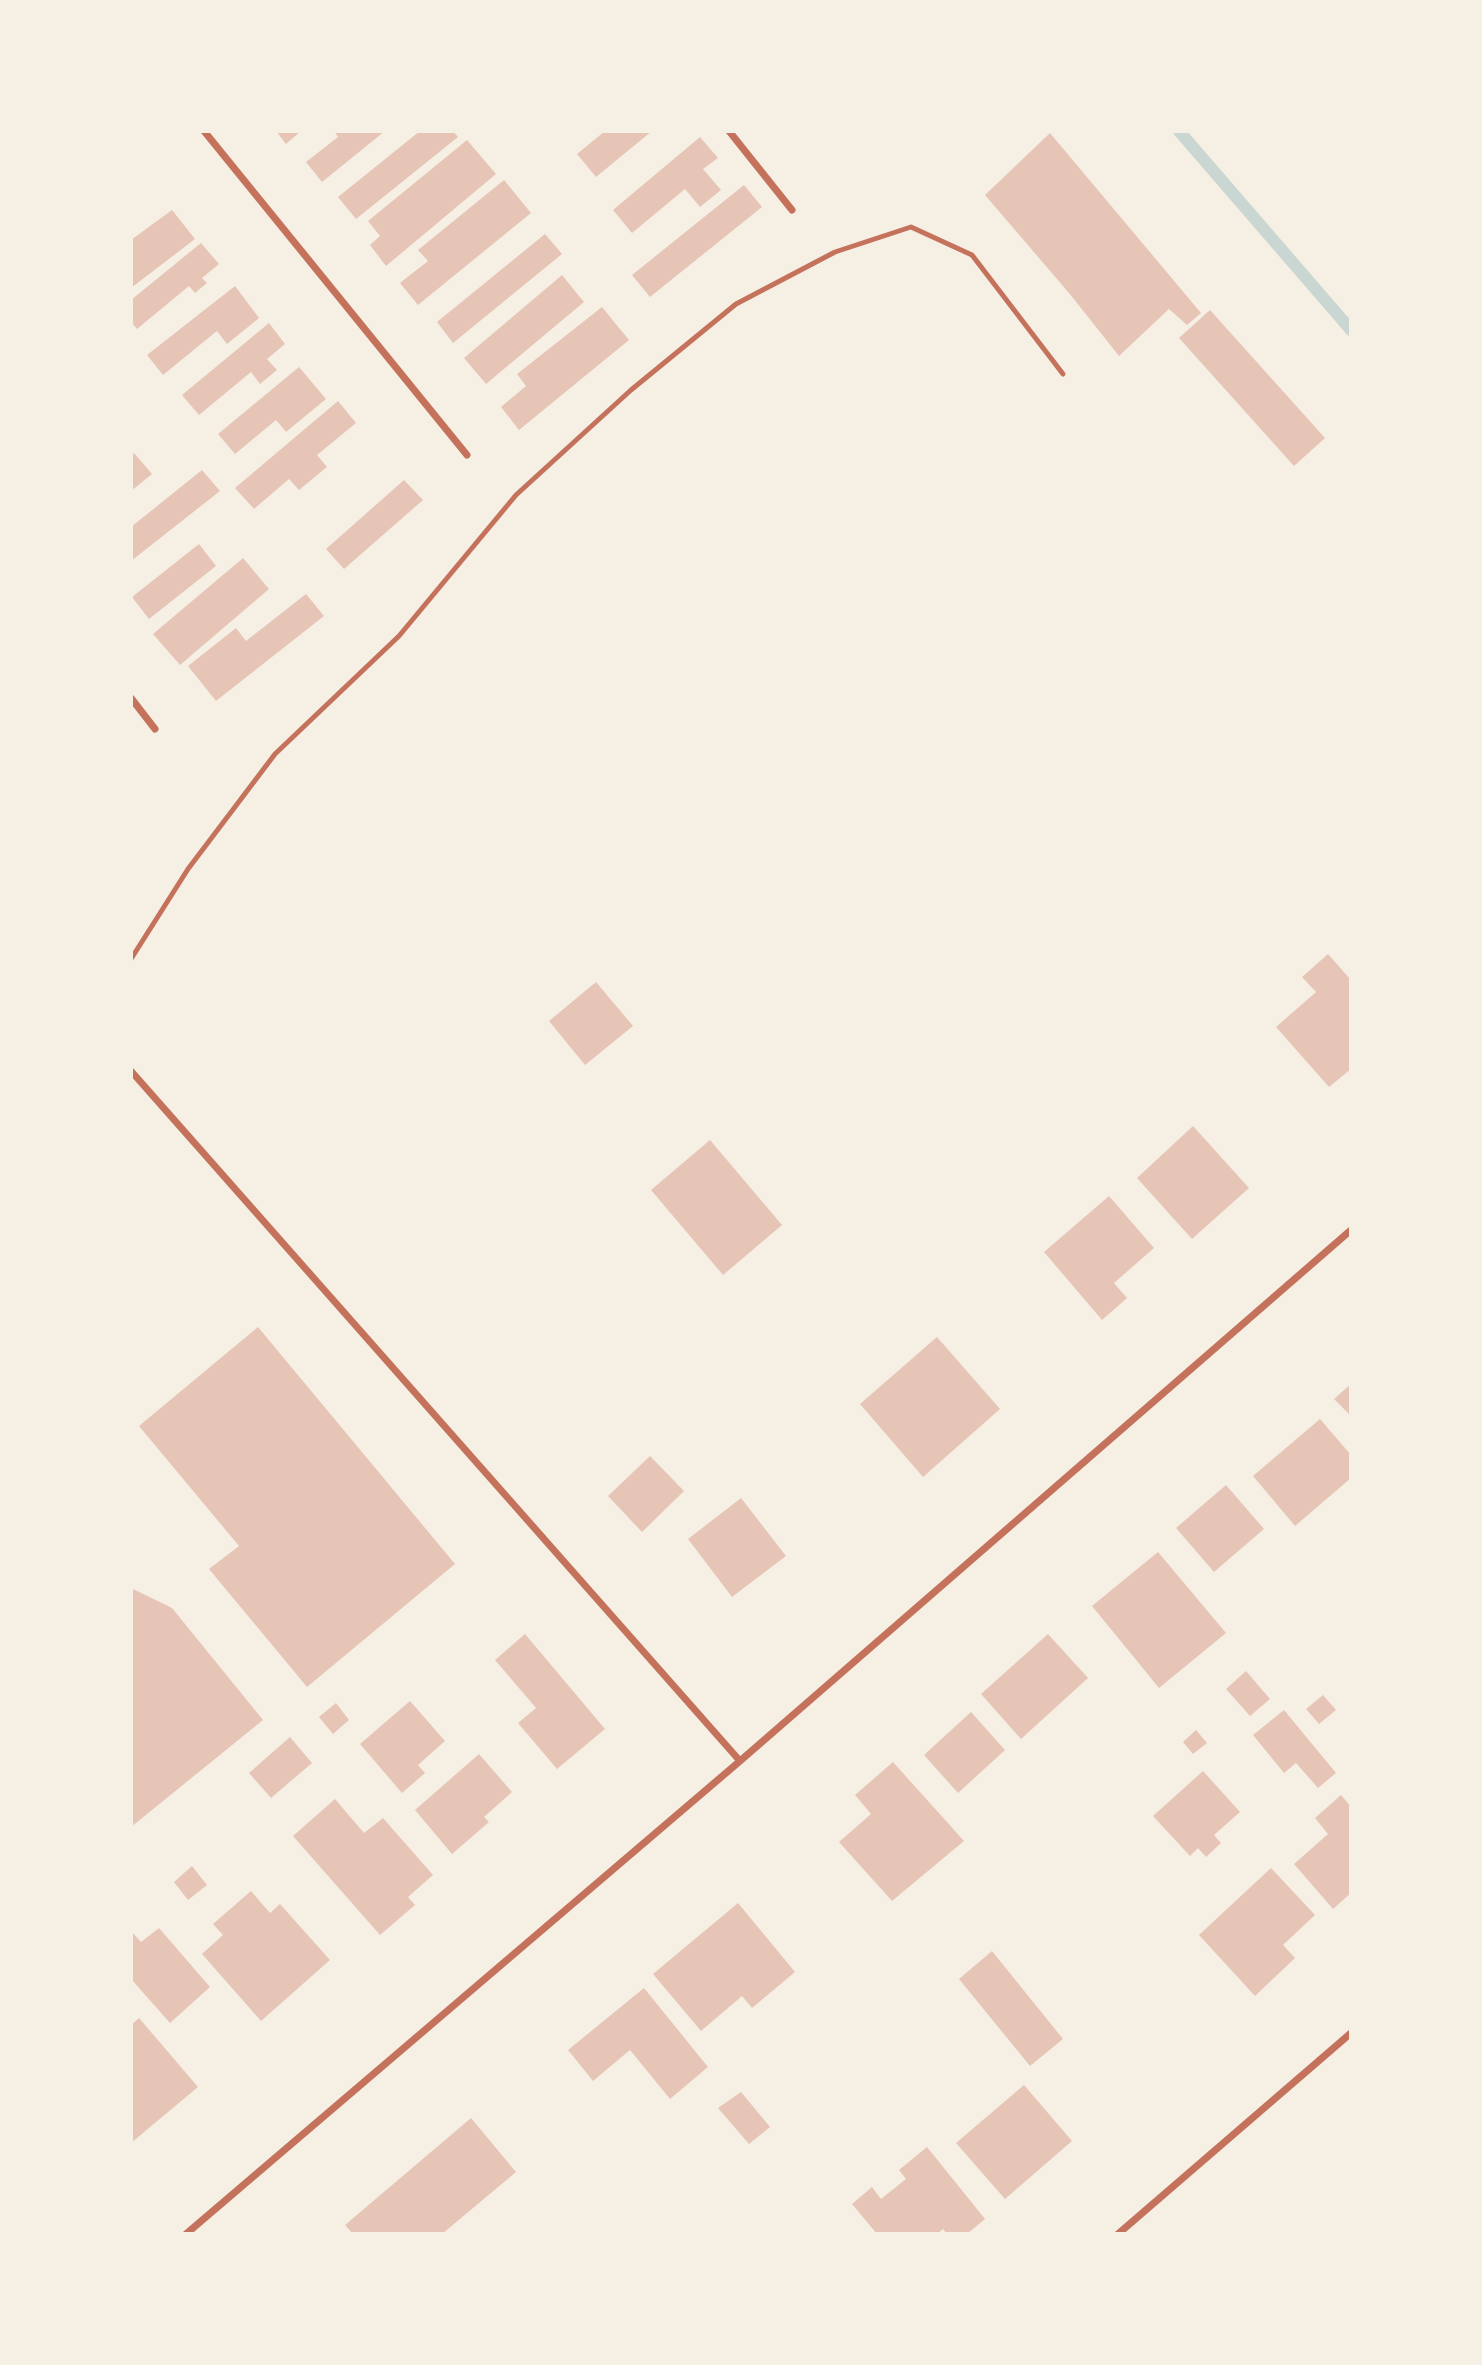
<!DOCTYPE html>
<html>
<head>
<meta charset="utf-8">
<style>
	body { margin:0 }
	#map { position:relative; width:1482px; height:2365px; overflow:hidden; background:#f6efe4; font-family:Commissioner,sans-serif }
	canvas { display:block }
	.frame { position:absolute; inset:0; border:133px solid #f6efe4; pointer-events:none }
</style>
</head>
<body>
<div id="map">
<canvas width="1482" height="2365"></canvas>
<div class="frame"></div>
</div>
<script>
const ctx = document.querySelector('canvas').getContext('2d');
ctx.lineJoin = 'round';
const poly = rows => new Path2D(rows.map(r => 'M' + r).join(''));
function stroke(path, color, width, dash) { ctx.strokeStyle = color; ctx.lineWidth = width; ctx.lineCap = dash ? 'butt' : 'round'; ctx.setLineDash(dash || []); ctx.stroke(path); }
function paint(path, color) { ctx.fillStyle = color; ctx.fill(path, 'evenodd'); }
const stream = poly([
	[1179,131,1351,330]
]);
const building = poly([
	[276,131,301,131,286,144],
	[334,131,385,131,322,182,306,162,338,137],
	[420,131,453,131,458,137,356,219,338,197],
	[605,131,652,131,596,177,577,154],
	[1050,133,1201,313,1187,325,1169,309,1119,356,1069,293,985,195],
	[700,137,718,158,703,169,721,190,700,207,685,189,632,233,613,210],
	[467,140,496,174,386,266,370,245,380,236,368,221],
	[504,180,531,213,418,305,400,283,428,261,418,250],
	[744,185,762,207,650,297,632,275],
	[172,210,195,239,131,288,131,240],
	[545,234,562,254,453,343,437,322],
	[201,243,219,264,202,278,207,283,195,293,189,286,137,329,131,322,131,300],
	[562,275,584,302,486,384,464,358],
	[235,286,259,318,227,344,217,331,163,375,147,355],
	[602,307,629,340,519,430,501,407,526,386,517,374],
	[1210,310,1325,438,1294,466,1179,338],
	[269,323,285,344,267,359,277,370,260,384,251,372,199,415,182,395],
	[299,367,326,399,286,432,276,420,235,454,218,434],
	[338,401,356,423,317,455,327,467,299,490,289,479,254,509,235,488],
	[134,453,152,474,131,491,131,456],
	[202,470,220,491,131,561,131,527],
	[404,480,423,500,344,569,326,549],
	[199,544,216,566,149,619,132,597],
	[243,558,269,589,180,665,153,634],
	[306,594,324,616,216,701,188,666,236,628,246,641],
	[1328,954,1351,980,1351,1069,1329,1087,1276,1027,1316,992,1302,977],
	[596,982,633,1026,585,1065,549,1021],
	[1193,1126,1249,1188,1192,1239,1137,1178],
	[710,1140,782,1225,723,1275,651,1190],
	[1109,1196,1154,1248,1114,1283,1127,1298,1102,1320,1044,1252],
	[258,1327,455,1564,307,1687,209,1569,239,1546,139,1426],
	[937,1337,1000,1409,923,1477,860,1404],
	[1351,1384,1351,1416,1334,1399],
	[1320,1419,1351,1455,1351,1478,1295,1526,1253,1476],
	[650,1456,684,1491,642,1532,608,1496],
	[1226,1485,1264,1529,1214,1572,1176,1528],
	[741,1498,786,1556,732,1597,688,1539],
	[1158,1552,1226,1633,1159,1688,1092,1606],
	[131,1588,172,1608,263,1720,131,1827],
	[525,1634,605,1729,557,1769,518,1723,536,1708,495,1660],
	[1048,1634,1088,1678,1021,1739,981,1694],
	[1246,1671,1270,1699,1250,1716,1226,1689],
	[1323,1695,1336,1710,1319,1724,1306,1709],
	[410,1701,445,1741,418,1765,425,1773,402,1793,360,1744],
	[336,1703,349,1720,333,1734,319,1717],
	[1284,1710,1336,1773,1318,1788,1296,1763,1284,1773,1253,1735],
	[971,1712,1005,1750,958,1793,924,1755],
	[1196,1730,1207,1743,1193,1754,1183,1742],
	[290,1737,312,1763,271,1798,249,1773],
	[479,1754,512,1792,484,1817,489,1822,452,1854,415,1810],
	[893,1762,964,1841,892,1901,839,1842,871,1814,855,1795],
	[1203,1771,1240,1812,1214,1835,1221,1843,1206,1857,1198,1848,1190,1856,1153,1816],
	[1341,1795,1351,1807,1351,1893,1333,1909,1294,1864,1328,1834,1315,1818],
	[335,1799,364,1833,383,1818,433,1875,408,1897,415,1905,380,1935,293,1836],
	[192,1866,207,1885,188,1900,174,1882],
	[1271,1868,1315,1915,1283,1945,1295,1958,1255,1996,1199,1935],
	[251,1891,270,1913,280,1904,330,1960,261,2021,202,1954,223,1935,213,1924],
	[738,1903,795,1972,752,2008,742,1996,701,2031,653,1974],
	[159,1928,210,1987,170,2023,131,1979,131,1931,141,1942],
	[992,1951,1063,2039,1030,2066,959,1979],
	[644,1988,708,2067,670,2099,630,2050,593,2081,568,2050],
	[139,2018,198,2087,131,2143,131,2025],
	[1024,2085,1072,2141,1005,2199,956,2143],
	[741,2092,770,2127,749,2144,718,2108],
	[471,2118,516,2172,442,2234,353,2234,345,2225],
	[927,2147,985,2219,967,2234,947,2234,943,2229,937,2234,877,2234,852,2204,872,2187,881,2199,906,2179,899,2170]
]);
const service = poly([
	[131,959,188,869,275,754,399,636,516,495,631,390,736,304,835,252,911,227,972,255,1063,374]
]);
const minor = poly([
	[204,131,467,455],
	[729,131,792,210],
	[131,698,155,729],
	[131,1071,740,1761],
	[186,2234,740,1761,1351,1230],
	[1118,2234,1351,2033]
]);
stroke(stream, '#c9d6d2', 12);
paint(building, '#e6c5b7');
stroke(service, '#c5725c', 5);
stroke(minor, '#c5725c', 7);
</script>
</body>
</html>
